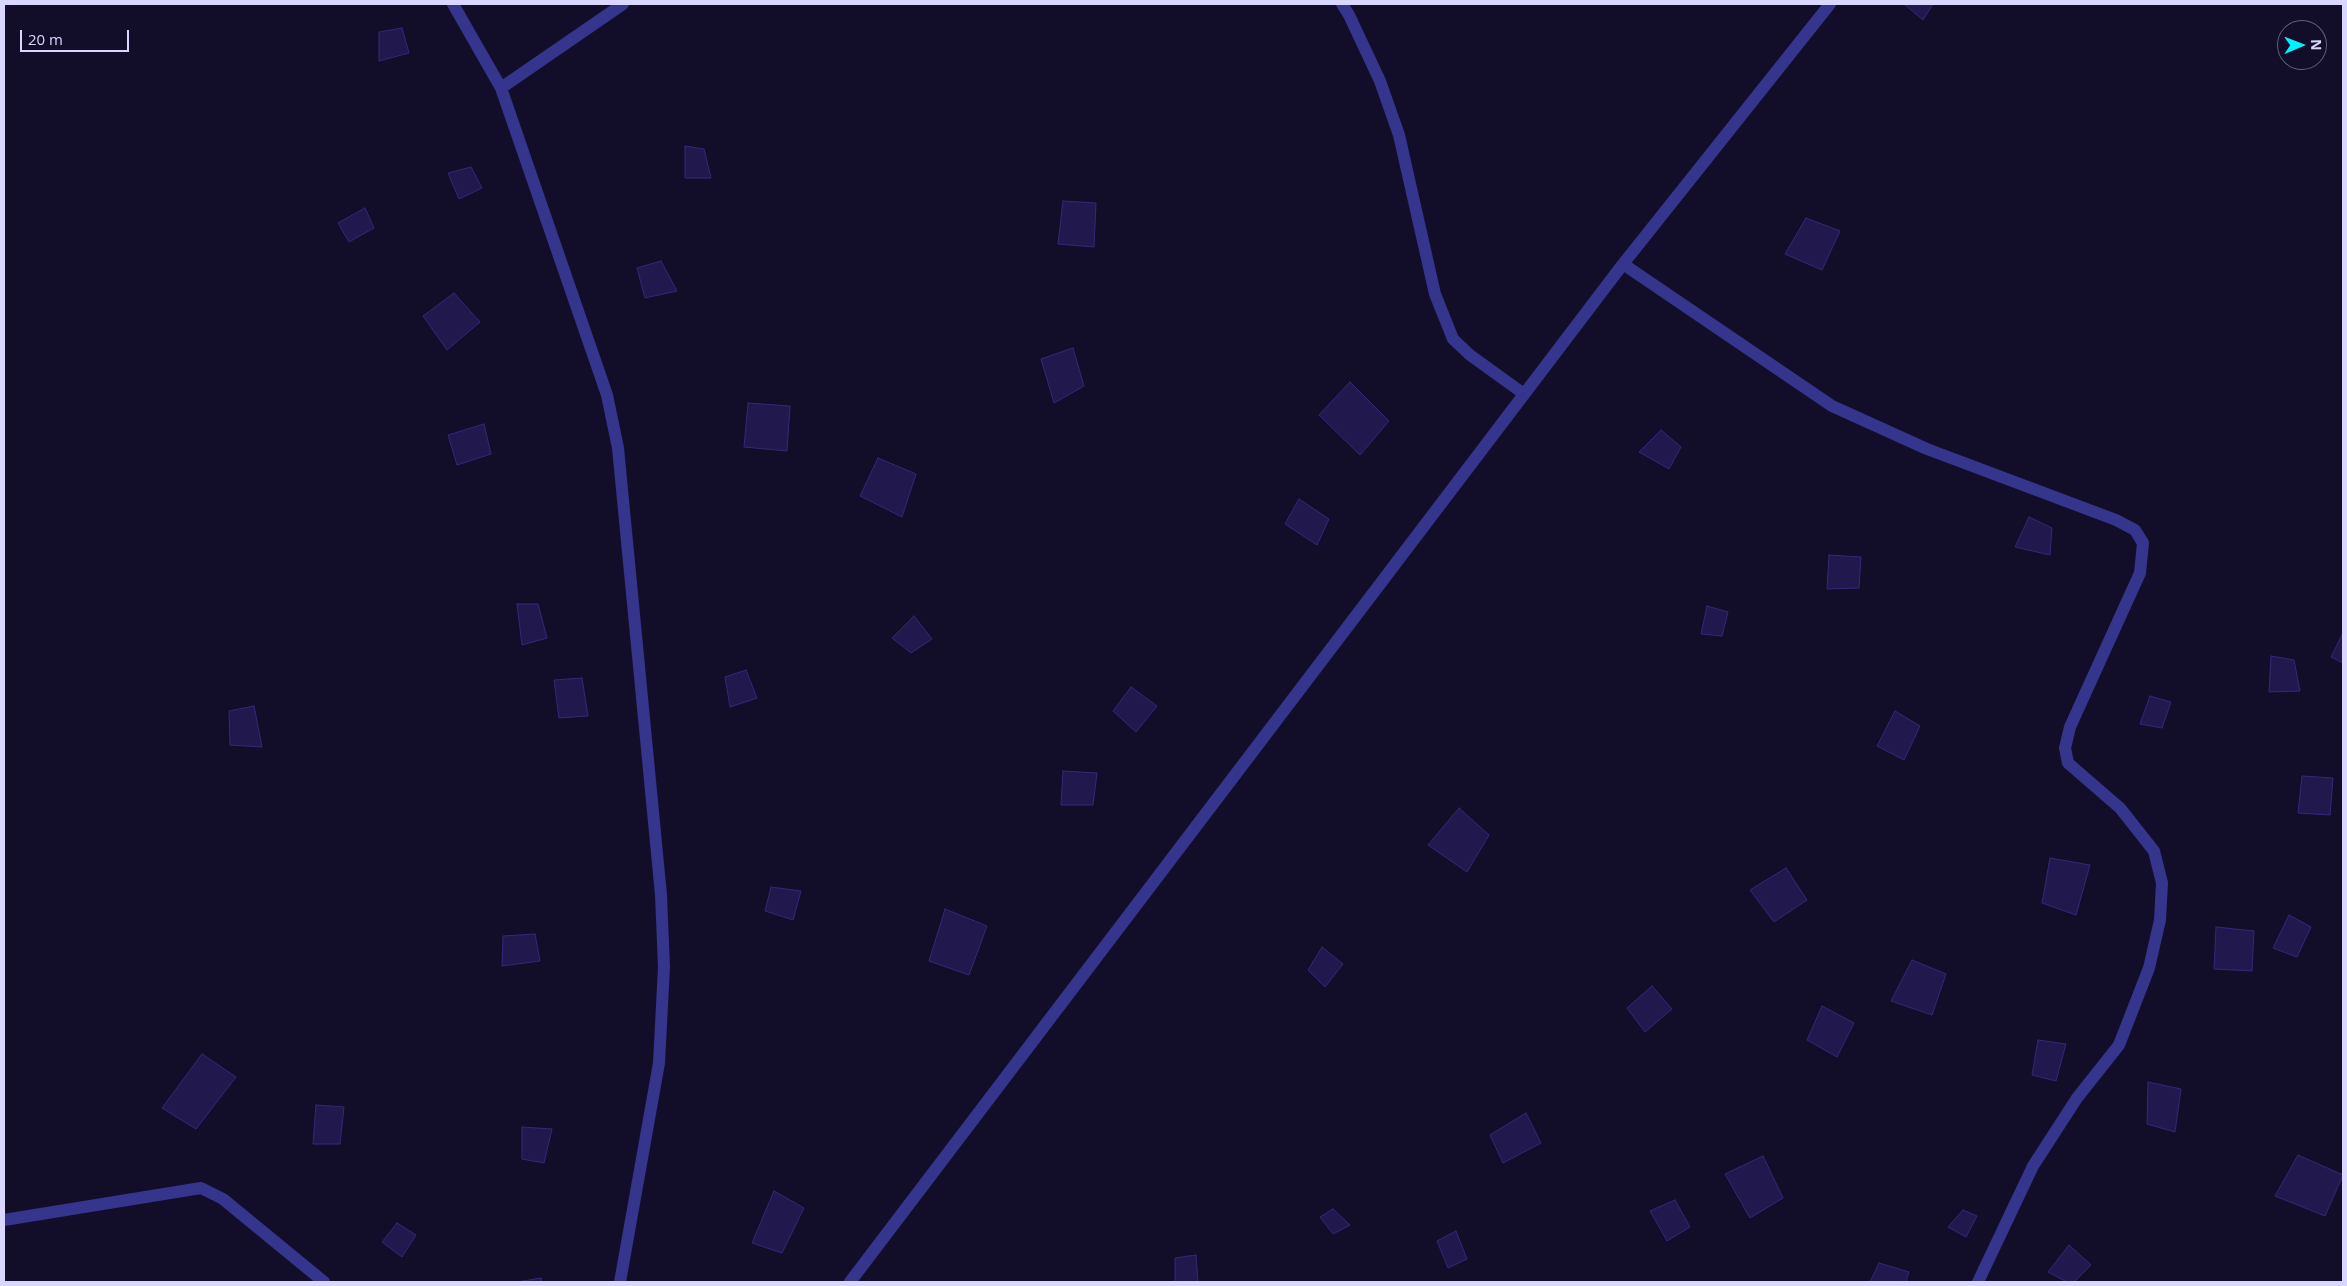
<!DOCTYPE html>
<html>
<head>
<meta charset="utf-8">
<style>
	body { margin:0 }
	#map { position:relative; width:2347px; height:1286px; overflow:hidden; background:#120e2a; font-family:"Open Sans",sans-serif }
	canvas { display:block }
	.frame { position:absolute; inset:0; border:5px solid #dad7ff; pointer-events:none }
	.north { position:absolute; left:2277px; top:20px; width:50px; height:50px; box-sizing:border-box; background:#120e2a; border:1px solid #625e7f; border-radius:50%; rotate:89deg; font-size:14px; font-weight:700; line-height:20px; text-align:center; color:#dad7ff }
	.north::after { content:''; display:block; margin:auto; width:18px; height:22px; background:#03f0ff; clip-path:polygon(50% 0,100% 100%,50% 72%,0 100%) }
	.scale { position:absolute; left:20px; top:30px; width:109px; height:22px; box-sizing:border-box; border:2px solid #dad7ff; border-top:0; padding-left:6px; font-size:15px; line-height:18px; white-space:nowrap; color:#dad7ff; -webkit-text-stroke:4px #120e2a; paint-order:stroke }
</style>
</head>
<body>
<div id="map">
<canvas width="2347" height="1286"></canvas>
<div class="frame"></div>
<div class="north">N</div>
<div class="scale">20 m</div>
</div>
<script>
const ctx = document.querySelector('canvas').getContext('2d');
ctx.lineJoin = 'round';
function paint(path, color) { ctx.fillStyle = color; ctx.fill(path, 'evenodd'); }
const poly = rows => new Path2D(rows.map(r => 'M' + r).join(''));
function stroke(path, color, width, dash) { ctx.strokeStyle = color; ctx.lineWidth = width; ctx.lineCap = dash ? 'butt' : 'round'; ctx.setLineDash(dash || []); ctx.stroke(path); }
const building = poly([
	[1904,4,1933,4,1923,20,1904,4],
	[402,28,409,53,379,61,379,32,402,28],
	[685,146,704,149,711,178,685,178,685,146],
	[471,167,482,188,459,199,448,173,471,167],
	[1063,201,1096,203,1094,247,1058,244,1063,201],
	[365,208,374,228,349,242,338,223,365,208],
	[1806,218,1840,231,1822,270,1785,254,1806,218],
	[661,261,677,291,645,298,637,268,661,261],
	[454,293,480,322,447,350,423,316,454,293],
	[1073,348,1084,386,1054,403,1041,359,1073,348],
	[1350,382,1389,421,1360,455,1319,415,1350,382],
	[748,403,790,406,787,451,744,447,748,403],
	[484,424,491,454,457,465,448,435,484,424],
	[1661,430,1681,447,1669,469,1639,452,1661,430],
	[878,458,916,474,902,517,860,496,878,458],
	[1299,499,1329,519,1317,545,1285,524,1299,499],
	[2029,517,2052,528,2050,555,2015,547,2029,517],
	[1829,555,1861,557,1859,588,1827,589,1829,555],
	[517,604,538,604,547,638,522,645,517,604],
	[1707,606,1728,612,1722,636,1701,634,1707,606],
	[914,616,932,639,911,653,892,638,914,616],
	[2343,633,2343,663,2331,657,2343,633],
	[2271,656,2294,660,2300,691,2269,692,2271,656],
	[746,670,757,698,730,707,725,677,746,670],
	[582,678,588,716,559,718,554,680,582,678],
	[1131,687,1157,706,1136,732,1113,711,1131,687],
	[2150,696,2171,702,2162,728,2140,724,2150,696],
	[254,706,262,747,230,745,229,711,254,706],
	[1895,711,1920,726,1904,760,1877,746,1895,711],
	[1063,771,1097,773,1093,805,1061,805,1063,771],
	[2302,776,2333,778,2330,815,2298,813,2302,776],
	[1459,808,1489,835,1467,872,1428,845,1459,808],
	[2050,858,2090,865,2076,915,2042,903,2050,858],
	[1786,868,1807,900,1774,922,1750,890,1786,868],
	[771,887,801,891,793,920,765,911,771,887],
	[945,909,987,926,969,975,929,961,945,909],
	[2289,915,2311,927,2297,957,2273,948,2289,915],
	[2216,927,2254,931,2252,971,2214,969,2216,927],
	[535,934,540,961,502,966,503,936,535,934],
	[1322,947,1343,964,1325,987,1308,970,1322,947],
	[1912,960,1946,974,1932,1015,1891,1001,1912,960],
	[1652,986,1672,1009,1645,1032,1627,1008,1652,986],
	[1822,1006,1854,1023,1837,1057,1807,1040,1822,1006],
	[2038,1040,2066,1044,2056,1081,2032,1075,2038,1040],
	[202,1054,236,1077,196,1129,162,1108,202,1054],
	[2148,1082,2181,1089,2175,1132,2147,1124,2148,1082],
	[316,1105,344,1107,340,1144,313,1144,316,1105],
	[1526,1113,1541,1143,1503,1163,1490,1135,1526,1113],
	[522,1127,552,1129,544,1163,522,1159,522,1127],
	[2298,1155,2343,1175,2325,1216,2275,1196,2298,1155],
	[1763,1156,1783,1198,1750,1218,1725,1174,1763,1156],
	[774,1191,804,1208,782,1253,752,1243,774,1191],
	[1675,1200,1690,1227,1667,1241,1650,1211,1675,1200],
	[1333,1209,1350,1225,1333,1234,1320,1217,1333,1209],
	[1963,1210,1977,1216,1966,1237,1948,1227,1963,1210],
	[397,1223,416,1235,402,1257,382,1242,397,1223],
	[1456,1231,1467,1259,1448,1268,1437,1241,1456,1231],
	[2069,1245,2091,1265,2074,1282,2067,1282,2048,1272,2069,1245],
	[1196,1255,1198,1282,1175,1282,1175,1258,1196,1255],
	[1879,1263,1909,1272,1906,1282,1870,1282,1879,1263],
	[541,1278,542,1282,517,1282,541,1278]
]);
const street = poly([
	[453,4,501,88,607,395,618,448,661,895,664,967,659,1063,620,1282],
	[1342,4,1349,15,1380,81,1399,135,1435,294,1453,339,1470,355,1524,394],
	[501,88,623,4],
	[1623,264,1832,406,1927,449,2116,520,2135,530,2143,543,2140,573,2070,727,2065,748,2068,763,2120,808,2154,851,2162,883,2160,920,2149,968,2119,1045,2077,1098,2033,1166,1978,1282],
	[4,1220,201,1188,223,1199,324,1282],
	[850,1282,1623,264,1830,4]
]);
paint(building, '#21184d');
stroke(building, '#35287b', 1);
stroke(street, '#35358d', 12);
</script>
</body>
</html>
